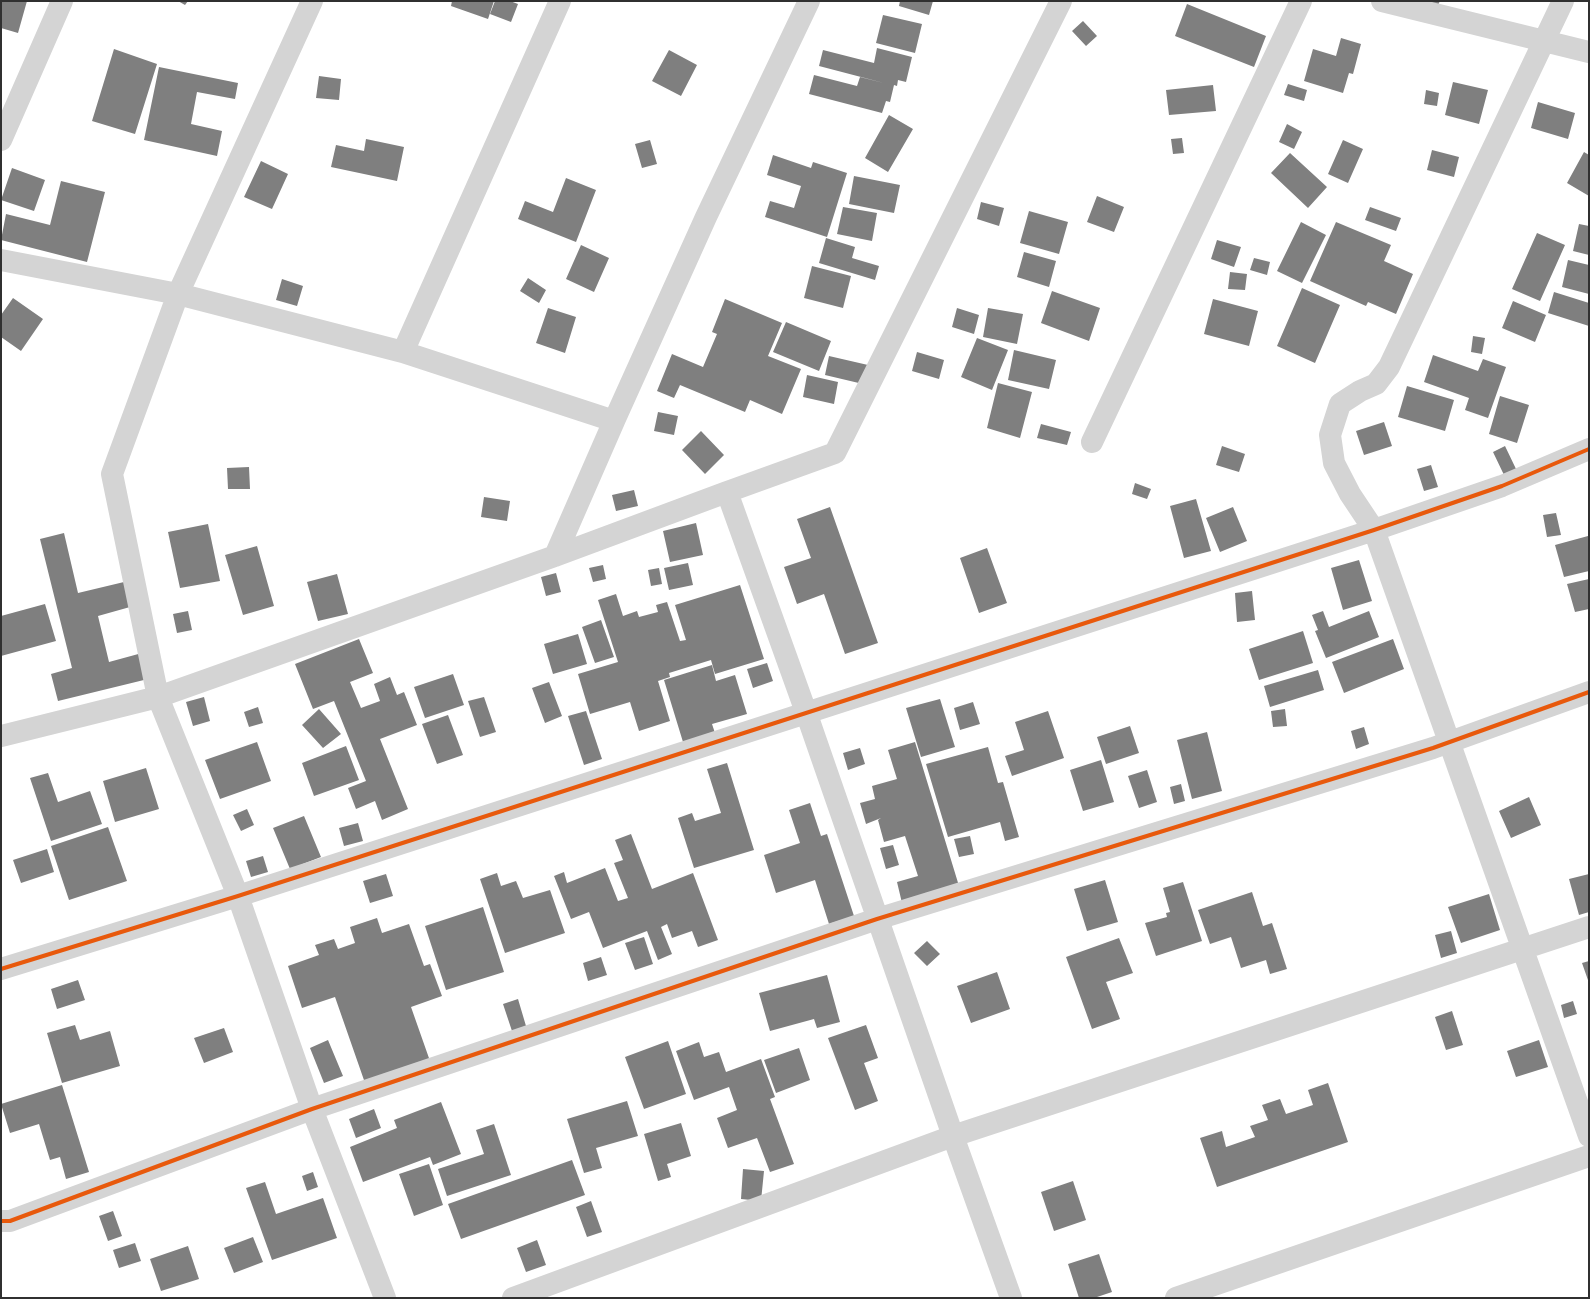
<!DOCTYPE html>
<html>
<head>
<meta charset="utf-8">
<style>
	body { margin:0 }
	#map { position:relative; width:1590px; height:1299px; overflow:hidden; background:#fff; font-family:Quicksand,sans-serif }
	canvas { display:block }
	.frame { position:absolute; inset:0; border:2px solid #303030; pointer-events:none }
</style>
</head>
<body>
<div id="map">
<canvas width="1590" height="1299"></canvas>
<div class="frame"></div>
</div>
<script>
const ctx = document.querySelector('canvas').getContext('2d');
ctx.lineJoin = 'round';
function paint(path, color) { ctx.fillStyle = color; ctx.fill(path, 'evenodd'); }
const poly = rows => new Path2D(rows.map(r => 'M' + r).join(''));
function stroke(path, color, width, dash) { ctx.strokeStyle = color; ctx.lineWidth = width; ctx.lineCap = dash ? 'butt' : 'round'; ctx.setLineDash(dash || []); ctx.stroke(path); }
const building = poly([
	[1,1,27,1,18,33,1,28],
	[178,1,188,1,185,5],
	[452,1,494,1,488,19,451,6],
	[495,1,510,1,518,4,511,22,490,14],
	[900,1,933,1,929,15,899,6],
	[1427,1,1440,1,1438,5],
	[1187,4,1266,36,1254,67,1175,36],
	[883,15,922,24,915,53,876,43],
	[1083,21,1097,36,1086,46,1072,31],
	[1341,38,1361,44,1353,74,1349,73,1343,93,1304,81,1313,49,1336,56],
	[877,48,912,57,906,82,898,80,897,86,894,85,890,102,886,101,882,113,809,94,814,75,857,86,860,77,884,83,819,66,823,50,874,63],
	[114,49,157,64,135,134,92,121],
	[669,50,697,65,681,96,652,81],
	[159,67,238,83,235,99,197,92,191,124,222,131,217,156,144,140],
	[319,76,341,79,339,100,316,98],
	[1453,82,1488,90,1479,124,1445,115],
	[1288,84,1307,90,1304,101,1284,95],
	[1213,85,1216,111,1169,115,1166,90],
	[1426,90,1439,93,1437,106,1424,104],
	[1538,102,1575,113,1568,139,1531,128],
	[889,115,913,129,888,172,865,158],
	[1287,124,1302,132,1294,149,1279,142],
	[1182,138,1184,153,1173,154,1171,139],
	[366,139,404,147,397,181,331,167,336,145,364,151],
	[650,140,657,164,642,168,635,144],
	[1343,140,1363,149,1348,183,1328,174],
	[1432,150,1459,157,1454,177,1427,170],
	[1584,152,1589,155,1589,196,1567,183],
	[1290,153,1327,187,1308,208,1271,173],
	[773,155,811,168,813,162,847,173,827,237,765,217,770,201,794,208,801,186,767,175],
	[261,161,288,174,272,209,244,197],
	[12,168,45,180,34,211,1,200],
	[854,176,900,185,894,213,849,204],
	[566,178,596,190,576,242,518,219,525,201,553,212],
	[61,181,105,192,87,262,1,240,6,214,50,225],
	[1097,196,1124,207,1114,232,1087,222],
	[981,202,1004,208,999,226,977,219],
	[843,207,877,213,872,241,837,234],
	[1370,207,1401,218,1396,231,1365,220],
	[1029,211,1068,222,1059,254,1020,243],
	[1301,222,1326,235,1302,283,1277,271],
	[1336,222,1391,245,1384,261,1413,274,1396,314,1368,302,1366,306,1310,281],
	[1579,224,1589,226,1589,255,1573,251],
	[1537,233,1565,245,1540,301,1512,289],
	[826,238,855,247,852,258,879,266,875,280,819,263],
	[1217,240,1241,247,1234,267,1211,259],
	[581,245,609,258,594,292,566,279],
	[1024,252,1056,261,1049,287,1017,277],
	[1254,258,1270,262,1267,275,1250,270],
	[1568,260,1589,265,1589,294,1562,287],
	[812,266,851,276,843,308,804,298],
	[1230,272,1247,274,1245,290,1228,289],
	[528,278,546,290,539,303,520,291],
	[282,279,303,286,297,306,276,300],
	[1302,288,1340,305,1315,363,1277,346],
	[1052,291,1100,308,1089,341,1041,323],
	[1554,292,1589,303,1589,326,1548,313],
	[13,298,43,319,21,351,1,337,1,315],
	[725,299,782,323,768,356,801,369,782,414,750,400,745,412,680,385,674,398,657,391,672,354,703,367,717,334,712,332],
	[1213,299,1258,311,1249,346,1204,334],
	[1513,301,1546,315,1535,342,1502,328],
	[548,308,576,317,565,353,536,343],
	[957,308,979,315,974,334,952,327],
	[988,308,1023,314,1017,344,983,337],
	[786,322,831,341,819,371,773,352],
	[1473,336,1485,338,1482,354,1471,352],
	[977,338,1008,350,992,390,961,377],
	[1014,350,1056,360,1049,389,1008,380],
	[917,352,944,360,939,379,912,371],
	[1433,355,1478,371,1483,359,1506,367,1488,418,1465,410,1469,398,1424,382],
	[829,356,868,365,863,384,825,375],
	[807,375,838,382,834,404,803,397],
	[998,383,1032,392,1020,438,987,428],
	[1407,386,1454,400,1445,431,1398,417],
	[1500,396,1529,405,1517,443,1489,434],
	[658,412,678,416,674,435,654,431],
	[1384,422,1392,446,1364,455,1356,431],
	[1041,424,1071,432,1067,445,1037,438],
	[701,431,724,455,705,474,682,450],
	[1222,446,1245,454,1239,472,1216,465],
	[1505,446,1516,469,1504,475,1493,452],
	[1431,465,1438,487,1424,491,1417,469],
	[249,467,250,489,228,489,227,468],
	[1135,483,1151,489,1147,499,1132,494],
	[634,490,638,506,616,511,612,495],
	[484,497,510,501,507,521,481,517],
	[1196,499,1211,551,1184,558,1170,506],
	[830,507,878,643,845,654,824,594,797,604,784,567,811,558,797,519],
	[1233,507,1247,541,1220,552,1206,518],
	[1556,513,1561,535,1547,537,1543,515],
	[696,523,703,555,670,562,663,531],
	[208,524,220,581,180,588,168,532],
	[64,533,78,593,124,582,130,607,98,616,109,662,142,653,148,679,58,701,51,674,72,668,40,539],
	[1588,536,1589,542,1589,571,1564,577,1555,545],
	[257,546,274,606,243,615,225,555],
	[987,548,1007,603,979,613,960,558],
	[1359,560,1372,601,1343,610,1331,568],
	[688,563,693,585,669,590,664,568],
	[603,565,606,579,593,582,589,568],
	[659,568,662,584,651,586,648,570],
	[556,573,561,592,546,596,541,577],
	[337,574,348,614,318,621,307,582],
	[1589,579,1589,609,1575,612,1567,584],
	[740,585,764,659,715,674,711,660,669,673,670,677,658,681,670,721,639,731,630,702,590,714,578,674,618,662,598,600,616,594,623,616,637,611,639,617,658,612,656,605,667,602,680,641,686,640,675,605],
	[1252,591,1255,620,1237,622,1235,593],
	[45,604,56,641,1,656,1,616],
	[188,611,192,630,177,633,173,614],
	[1323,611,1329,627,1369,611,1379,637,1326,658,1315,631,1318,630,1312,615],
	[601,620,614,657,595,663,582,627],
	[1303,631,1313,663,1259,680,1249,649],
	[578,634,587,664,553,674,544,644],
	[359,639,373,673,350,682,361,708,380,701,374,684,390,677,397,695,404,692,417,725,380,739,408,809,382,820,375,801,356,809,348,788,366,781,334,701,313,709,295,664],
	[1393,639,1404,669,1344,693,1332,662],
	[767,663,773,681,753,688,747,669],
	[712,665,716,681,735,675,747,714,712,724,715,733,683,742,664,680],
	[1318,670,1324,690,1270,707,1264,686],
	[453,674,464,705,425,718,414,687],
	[549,682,562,716,545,723,532,688],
	[204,697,210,721,193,726,186,702],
	[484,697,496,732,480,737,468,701],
	[940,699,955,747,921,757,906,708],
	[973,702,980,724,960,730,954,708],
	[258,707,263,723,249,727,244,712],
	[319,709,341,734,323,748,302,725],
	[1285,709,1287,726,1273,727,1271,711],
	[586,711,602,759,584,765,568,716],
	[1048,711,1064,758,1012,776,1005,756,1024,750,1015,722],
	[448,715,463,755,437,764,422,724],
	[1130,726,1139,753,1106,764,1097,737],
	[1364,727,1369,744,1356,749,1351,731],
	[1207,732,1222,791,1192,799,1177,740],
	[257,742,271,781,220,799,205,760],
	[915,742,959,886,902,903,897,882,918,876,905,836,884,842,878,820,881,818,866,824,860,803,875,799,872,786,897,779,888,750],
	[346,746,359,780,314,796,302,763],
	[988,747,998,783,1003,782,1019,837,1005,841,1000,822,948,837,926,764],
	[860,748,865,764,848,770,843,753],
	[1101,760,1114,802,1083,811,1070,770],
	[727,763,754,850,694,868,678,818,692,813,695,821,721,813,707,769],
	[146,768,159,809,115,822,103,781],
	[1147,770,1157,802,1139,808,1128,776],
	[48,773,58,802,90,791,102,824,51,841,30,778],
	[1181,784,1185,801,1174,804,1170,787],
	[1529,797,1541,825,1511,838,1499,811],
	[810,803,821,836,827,834,854,916,829,924,815,880,776,893,764,855,800,843,789,810],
	[247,809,254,825,241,831,233,815],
	[304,816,321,857,290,869,273,828],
	[358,823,363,841,344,846,339,828],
	[108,827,127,881,69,900,51,846],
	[631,834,652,889,693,873,718,940,698,947,692,931,672,938,667,924,661,927,672,954,658,960,647,931,603,948,589,912,571,919,554,876,564,872,567,883,605,868,618,901,628,898,614,863,623,860,615,840],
	[970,836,974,854,959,857,954,839],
	[893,845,899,865,886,869,880,848],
	[47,849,54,872,21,883,13,860],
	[263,856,268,872,251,877,246,861],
	[497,873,501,886,516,881,523,898,550,890,565,933,505,953,480,879],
	[386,874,393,896,370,903,363,881],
	[1589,874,1589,912,1579,915,1569,879],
	[1105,880,1118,922,1087,931,1074,889],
	[1183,882,1202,941,1156,956,1145,923,1167,917,1166,913,1170,912,1163,888],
	[1252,892,1263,926,1272,923,1287,969,1270,974,1266,960,1241,968,1231,937,1210,944,1198,910],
	[1489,894,1500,930,1461,943,1448,907],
	[483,907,504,972,446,990,425,926],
	[377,918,382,933,409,924,424,966,430,964,442,996,411,1007,430,1061,365,1083,335,997,302,1008,288,966,319,955,315,945,334,939,338,949,355,943,350,927],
	[1451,931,1457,953,1441,958,1435,935],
	[644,937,653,964,635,970,625,943],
	[1119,938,1133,973,1106,982,1120,1019,1092,1029,1066,957],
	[927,941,940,954,927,966,914,953],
	[601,957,607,975,588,981,583,963],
	[1589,961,1589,983,1582,963],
	[997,972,1010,1009,971,1023,957,986],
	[827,975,840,1022,817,1028,814,1019,770,1031,759,993],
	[78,980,85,1000,57,1009,51,989],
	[518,999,526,1026,512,1031,503,1004],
	[1573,1001,1577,1014,1564,1018,1561,1005],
	[1452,1011,1463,1045,1446,1050,1435,1017],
	[75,1025,80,1040,110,1031,120,1066,62,1083,47,1033],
	[866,1025,878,1058,864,1063,878,1101,855,1110,828,1038],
	[224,1028,233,1052,204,1063,194,1038],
	[328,1040,343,1076,324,1083,310,1048],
	[1539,1040,1548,1067,1516,1077,1507,1051],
	[668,1041,686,1094,644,1109,625,1057],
	[699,1042,704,1057,719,1052,726,1072,761,1059,775,1097,770,1099,794,1164,770,1172,757,1138,728,1148,717,1118,737,1110,729,1087,694,1100,676,1051],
	[799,1048,810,1080,776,1093,764,1060],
	[1328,1083,1348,1142,1217,1187,1200,1138,1222,1131,1226,1147,1255,1137,1250,1126,1268,1120,1262,1105,1280,1099,1286,1114,1313,1105,1308,1090],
	[62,1085,89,1172,66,1179,60,1157,50,1160,39,1124,10,1133,1,1104],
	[627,1101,638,1136,596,1148,602,1168,584,1173,567,1119],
	[441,1102,461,1154,433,1165,430,1157,363,1182,350,1147,397,1128,394,1120],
	[374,1109,381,1128,356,1138,349,1119],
	[681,1123,691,1156,667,1164,671,1177,658,1181,644,1134],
	[494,1124,511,1175,447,1196,438,1169,484,1154,476,1130],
	[572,1160,585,1195,461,1239,448,1204],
	[429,1164,443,1205,414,1216,399,1174],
	[743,1169,764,1171,761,1201,741,1199],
	[313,1172,318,1187,307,1191,302,1176],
	[1073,1181,1086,1220,1054,1231,1041,1192],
	[265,1182,276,1214,323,1198,337,1238,272,1260,246,1188],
	[591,1201,602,1232,587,1237,576,1207],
	[113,1211,122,1236,108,1241,99,1216],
	[253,1237,263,1262,234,1273,224,1248],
	[537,1240,546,1265,526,1272,517,1248],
	[135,1243,141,1261,119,1268,113,1250],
	[188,1246,199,1279,161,1291,150,1259],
	[1099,1254,1112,1292,1094,1298,1079,1298,1068,1264]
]);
const street = poly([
	[312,1,178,294,112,474,158,697,238,896,312,1109,385,1298],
	[1382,1,1589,52],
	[1563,1,1389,367,1376,384,1360,391,1340,404,1330,435,1334,463,1350,494,1374,530,1589,1136],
	[1,140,62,1],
	[1,260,178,294,403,352,614,421,706,217,809,1],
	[403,352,560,1],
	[1092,442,1301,1],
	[727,492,835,453,1061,1],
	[555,556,614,421],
	[1,736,158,697,555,556,727,492,806,712,953,1136,1011,1298],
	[1,969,238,896,1374,530,1502,486,1589,449],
	[1,1221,10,1221,312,1109,877,919,1433,748,1589,692],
	[513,1298,953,1136,1589,927],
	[1176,1298,1589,1156]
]);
const cycleway = poly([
	[1,969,238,896,1374,530,1502,486,1589,449],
	[1,1221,10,1221,312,1109,877,919,1433,748,1589,692]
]);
paint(building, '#7f7f7f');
stroke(street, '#d4d4d4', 22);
stroke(cycleway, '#e8590c', 4);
</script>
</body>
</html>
